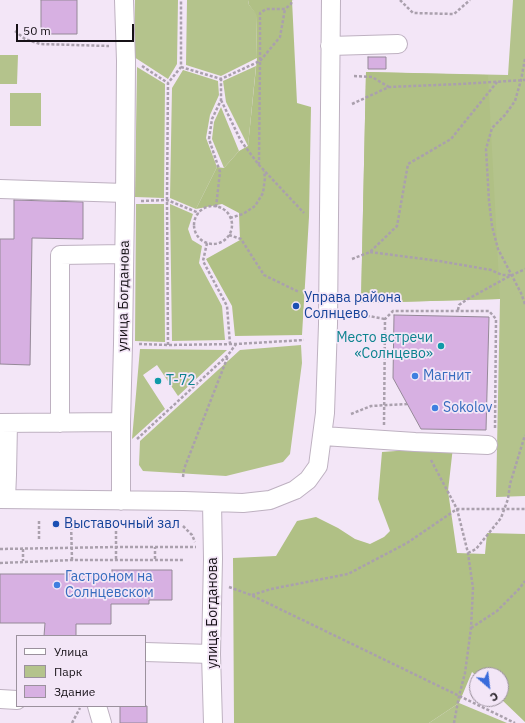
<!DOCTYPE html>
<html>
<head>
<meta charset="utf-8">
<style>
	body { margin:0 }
	#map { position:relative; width:525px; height:723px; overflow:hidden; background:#f3e6f7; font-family:"IBM Plex Sans",sans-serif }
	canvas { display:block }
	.legend { position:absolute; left:16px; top:635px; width:130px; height:72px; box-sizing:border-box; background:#f3e6f7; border:1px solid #9b919d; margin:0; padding:5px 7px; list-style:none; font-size:12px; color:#161117 }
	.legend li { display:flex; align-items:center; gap:8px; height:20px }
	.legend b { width:20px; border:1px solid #9b919d }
	.north { position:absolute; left:469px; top:667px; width:40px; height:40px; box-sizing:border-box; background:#f3e6f7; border:1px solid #9b919d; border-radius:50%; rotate:152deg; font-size:11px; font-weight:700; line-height:16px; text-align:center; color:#161117 }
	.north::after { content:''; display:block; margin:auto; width:14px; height:18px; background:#396cdb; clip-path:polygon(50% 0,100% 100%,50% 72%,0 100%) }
	.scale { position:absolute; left:16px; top:24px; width:118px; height:18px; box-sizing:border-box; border:2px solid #161117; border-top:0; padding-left:5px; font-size:12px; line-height:14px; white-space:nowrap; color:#161117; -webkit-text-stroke:3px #f3e6f7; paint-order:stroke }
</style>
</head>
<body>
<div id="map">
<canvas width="525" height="723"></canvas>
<ul class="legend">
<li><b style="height:5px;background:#fff"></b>Улица</li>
<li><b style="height:11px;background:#b4c38c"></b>Парк</li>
<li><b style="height:11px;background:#d7b0e2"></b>Здание</li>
</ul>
<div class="north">С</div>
<div class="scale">50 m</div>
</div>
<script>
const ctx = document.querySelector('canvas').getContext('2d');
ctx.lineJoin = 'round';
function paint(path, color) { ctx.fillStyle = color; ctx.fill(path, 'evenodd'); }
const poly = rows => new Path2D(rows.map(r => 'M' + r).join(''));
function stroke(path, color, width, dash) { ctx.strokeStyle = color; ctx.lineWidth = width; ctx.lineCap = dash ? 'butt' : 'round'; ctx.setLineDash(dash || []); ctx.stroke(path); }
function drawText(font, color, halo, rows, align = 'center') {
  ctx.font = font + ' "IBM Plex Sans",sans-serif'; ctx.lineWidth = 3.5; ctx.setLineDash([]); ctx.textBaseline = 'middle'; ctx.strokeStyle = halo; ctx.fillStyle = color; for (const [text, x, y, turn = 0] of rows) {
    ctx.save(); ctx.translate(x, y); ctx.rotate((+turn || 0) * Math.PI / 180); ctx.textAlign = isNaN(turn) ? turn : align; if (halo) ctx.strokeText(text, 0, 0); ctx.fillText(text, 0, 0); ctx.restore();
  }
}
const green = poly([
	[135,0,178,0,177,64,168,79,134,57],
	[187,0,248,0,249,5,256,13,257,58,221,76,186,65],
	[513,0,525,0,525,496,496,497,500,299,361,303,366,72,508,75],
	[0,55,18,55,17,84,0,84],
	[256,66,248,146,226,102,223,81],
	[137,67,165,84,164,198,135,197],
	[183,70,218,81,219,95,210,115,206,138,217,167,196,209,170,198,172,88],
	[10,93,41,93,41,126,10,126],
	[221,107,239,151,224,168,212,139,214,122],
	[136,204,164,204,165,342,135,341],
	[170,204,193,214,188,229,192,240,202,246,199,263,222,306,225,340,172,341],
	[301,345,302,363,290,454,283,462,226,476,143,471,139,465,140,441,240,350],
	[140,349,227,350,178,396,157,365,143,375,165,409,132,439],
	[459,703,507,723,429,723]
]);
const forest = poly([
	[248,0,292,0,297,103,311,107,309,217,302,335,235,336,232,306,206,259,240,240,239,213,222,204,196,209,217,167,224,168,239,151,248,146,257,58,256,14,249,5],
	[366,72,488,75,500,299,361,303],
	[453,447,448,491,457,553,485,554,487,533,525,534,525,722,501,699,501,675,477,675,477,676,472,672,459,703,429,723,234,723,233,558,276,556,297,521,316,517,338,528,355,539,370,544,384,537,390,531,378,499,382,452]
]);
const building = poly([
	[41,0,77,0,77,34,41,34,41,0],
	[368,57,386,57,386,69,368,69,368,57],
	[14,200,83,202,83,239,32,238,30,365,0,364,0,239,14,239,14,200],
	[394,315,489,317,486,430,421,429,393,378,394,315],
	[112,570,172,570,172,600,149,600,149,604,111,604,111,624,76,624,76,636,44,636,45,623,0,623,0,574,112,574,112,570],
	[120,706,147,706,147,723,120,723,120,706]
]);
const path = poly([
	[400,0,413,13,454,14,470,0],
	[15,31,25,39,40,44,109,46],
	[525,59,521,80,515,101,505,115,492,128,486,149,489,201,492,226,498,249,521,293,525,304],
	[142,66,168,83],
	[181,67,221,79,260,61,280,37,285,9],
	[354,76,372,77,389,87],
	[221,100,241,141,259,165,304,213],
	[352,104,389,87,461,84,525,80],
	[259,165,260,61,260,13,266,9,285,9,291,4,292,0],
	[141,201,167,200,199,213],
	'194 225a19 19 0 1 1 38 0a19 19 0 1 1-38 0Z',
	[216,207,220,172,209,139,212,119,221,100,221,79],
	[230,218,243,214,255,206,263,193,265,178,264,171],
	[229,235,241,239,264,275,299,292],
	[207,243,203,261,227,306,230,344],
	[370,252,439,261,491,270,502,275,512,275],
	[352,259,370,252,397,226,408,164,451,139,497,82],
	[458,310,459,305,466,300,508,277,525,269],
	[352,313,385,319],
	[139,344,168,345,236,344,304,340],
	[168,345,167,200,168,83,181,67,181,0],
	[351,414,371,406,407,404],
	[384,425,385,319,393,311,489,311,496,319,495,430],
	[137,439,228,355,236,344],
	[431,460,457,509,468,553,473,588,471,628,465,673,459,696,454,723],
	[183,477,184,469,228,356],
	[39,521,39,541],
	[71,522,72,560],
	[183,526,192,535,195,542],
	[0,549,116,547,196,547],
	[23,549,23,561],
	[468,553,476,549,501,518,508,499,510,484,525,435],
	[116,559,116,522],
	[155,559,155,547],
	[0,563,72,560,183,560],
	[229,587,251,595,515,723],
	[252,595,271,589,348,574,407,543,457,509,525,509],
	[471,628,497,611,519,589,525,581],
	[72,723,80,708]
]);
const minor = poly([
	[330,46,398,44],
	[0,189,125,193],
	[0,423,121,422],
	[60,423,60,255,124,254],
	[323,436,415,442,488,445],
	[0,499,184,501,243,503,270,500,295,490,308,480,318,466,325,413,328,324,331,0],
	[6,499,7,475,8,423],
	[121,501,121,422,123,344,125,203,126,61,124,0],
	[212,502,213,559,211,654,213,723],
	[145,652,211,654],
	[0,699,17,700],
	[97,706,102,723]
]);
const markers = [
	[296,306,4,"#1a4fb4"],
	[441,346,4,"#0f9aa8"],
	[415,376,4,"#3f7fe0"],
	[158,381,4,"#0f9aa8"],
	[435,408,4,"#3f7fe0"],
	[56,524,4,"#1a4fb4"],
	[57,585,4,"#3f7fe0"]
];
const streetNames = [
	["улица Богданова",124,296,-89],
	["улица Богданова",213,613,-90]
];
const transitNames = [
	["Управа района",304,298],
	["Солнцево",304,314],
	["Выставочный зал",64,524]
];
const cultureNames = [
	["Место встречи",433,338],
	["«Солнцево»",433,354],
	["Т-72",166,381,"left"]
];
const shopNames = [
	["Магнит",423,376],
	["Sokolov",443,408],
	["Гастроном на",65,577],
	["Солнцевском",65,593]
];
paint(green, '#b4c38c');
paint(forest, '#b0c085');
paint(building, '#d7b0e2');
stroke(building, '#958998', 1);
stroke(minor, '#beb1c1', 20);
stroke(path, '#aaa0ad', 2.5, [3, 2]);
stroke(minor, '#fff', 18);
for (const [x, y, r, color] of markers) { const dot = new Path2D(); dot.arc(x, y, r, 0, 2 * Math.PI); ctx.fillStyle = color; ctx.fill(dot); stroke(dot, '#f3e6f7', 1.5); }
drawText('14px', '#161117', '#f3e6f7', streetNames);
drawText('14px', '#164399', '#f3e6f7', transitNames, 'left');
drawText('14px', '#0d838f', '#f3e6f7', cultureNames, 'right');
drawText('14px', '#366cbe', '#f3e6f7', shopNames, 'left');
</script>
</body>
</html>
